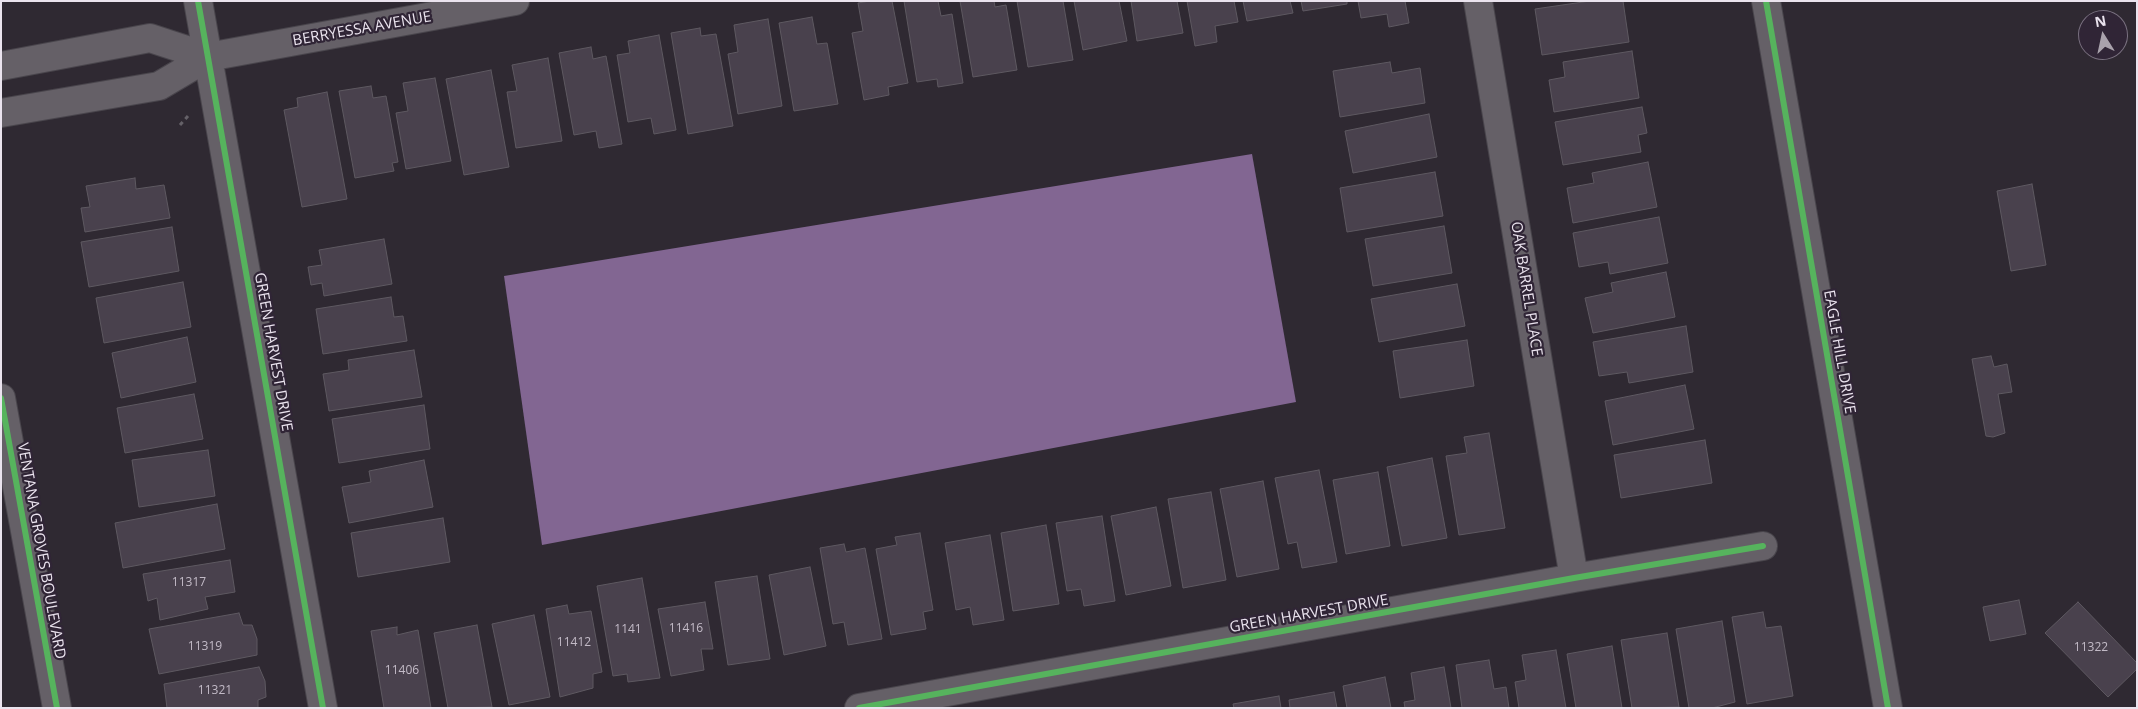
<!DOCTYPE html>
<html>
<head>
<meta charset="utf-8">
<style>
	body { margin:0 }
	#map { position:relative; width:2138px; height:709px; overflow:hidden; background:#2f2932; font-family:"Open Sans",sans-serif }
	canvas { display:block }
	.frame { position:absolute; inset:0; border:2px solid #eae3ee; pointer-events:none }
	.north { position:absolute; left:2078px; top:10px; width:50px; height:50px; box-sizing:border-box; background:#302536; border:1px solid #7a7180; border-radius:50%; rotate:350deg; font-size:14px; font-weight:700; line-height:20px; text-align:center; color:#eae3ee }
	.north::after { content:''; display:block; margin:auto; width:18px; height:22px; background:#a9a2ac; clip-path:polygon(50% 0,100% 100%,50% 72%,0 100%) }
</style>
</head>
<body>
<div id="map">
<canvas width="2138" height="709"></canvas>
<div class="frame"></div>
<div class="north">N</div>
</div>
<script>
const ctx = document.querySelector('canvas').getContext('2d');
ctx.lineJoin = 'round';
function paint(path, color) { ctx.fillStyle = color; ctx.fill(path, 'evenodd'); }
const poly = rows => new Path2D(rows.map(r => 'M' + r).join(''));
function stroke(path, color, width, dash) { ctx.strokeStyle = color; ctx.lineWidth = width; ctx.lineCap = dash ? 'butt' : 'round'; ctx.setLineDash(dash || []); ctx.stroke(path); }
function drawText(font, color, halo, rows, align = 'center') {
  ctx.font = font + ' "Open Sans",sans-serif'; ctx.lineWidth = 4.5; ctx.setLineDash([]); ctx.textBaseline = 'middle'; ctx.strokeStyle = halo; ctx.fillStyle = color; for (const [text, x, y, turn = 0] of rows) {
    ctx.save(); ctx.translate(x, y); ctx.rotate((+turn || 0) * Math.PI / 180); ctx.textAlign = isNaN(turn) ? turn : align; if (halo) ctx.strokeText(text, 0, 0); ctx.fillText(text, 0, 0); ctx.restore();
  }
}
const water = poly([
	[1252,154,1296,402,542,545,504,276]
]);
const building = poly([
	[870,1,892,1,908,83,888,87,889,95,864,100,852,33,863,31,858,3,870,1],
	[904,1,938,1,941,16,952,14,963,83,938,87,937,79,917,82,904,1],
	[960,1,994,1,995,7,1006,5,1017,70,973,77,960,1],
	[1017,1,1063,1,1073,60,1028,67,1017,1],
	[1074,1,1119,1,1127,41,1083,50,1074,1],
	[1131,1,1177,1,1183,33,1137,41,1131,1],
	[1187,1,1234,1,1238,22,1215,26,1217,42,1195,46,1187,1],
	[1243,1,1290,1,1293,13,1247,21,1243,1],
	[1301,1,1347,1,1347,4,1303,11,1301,1],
	[1358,1,1405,1,1409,23,1389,27,1387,14,1361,18,1358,1],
	[1590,1,1623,1,1629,42,1542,55,1535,9,1590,1],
	[812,17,817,44,827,43,838,104,794,111,779,23,812,17],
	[768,19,782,106,738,114,728,54,738,52,734,25,768,19],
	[700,28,701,36,716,34,733,126,688,134,671,33,700,28],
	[659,35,676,130,654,134,651,118,628,122,617,55,630,53,628,41,659,35],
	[591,47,593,59,606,56,622,144,599,148,596,131,574,135,559,53,591,47],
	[1632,51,1639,98,1554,112,1549,80,1565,77,1563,62,1632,51],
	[548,58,562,141,516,148,507,92,517,91,512,65,548,58],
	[1390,62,1392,73,1420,68,1425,103,1340,117,1333,71,1390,62],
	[491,70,509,167,464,175,446,79,491,70],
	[435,78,451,161,406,169,396,113,408,111,403,83,435,78],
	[371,86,373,98,386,96,398,162,392,163,394,171,355,178,339,91,371,86],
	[327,92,347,199,302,207,284,110,298,107,297,98,327,92],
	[1642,107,1647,133,1638,135,1641,152,1563,165,1555,122,1642,107],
	[1429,114,1437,157,1353,173,1345,131,1429,114],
	[1648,162,1657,207,1573,223,1567,188,1594,183,1592,173,1648,162],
	[1435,172,1443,216,1347,232,1340,188,1435,172],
	[135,178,136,189,164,185,170,218,85,232,81,208,90,207,86,186,135,178],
	[2032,184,2046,265,2011,271,1997,191,2032,184],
	[1659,217,1668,263,1610,274,1608,262,1579,267,1573,233,1659,217],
	[1444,226,1452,273,1373,286,1365,239,1444,226],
	[172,227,179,271,89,287,81,242,172,227],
	[384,239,392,284,324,296,322,283,311,285,308,267,322,265,319,250,384,239],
	[1666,272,1675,317,1593,333,1585,298,1613,292,1611,283,1666,272],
	[183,282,191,327,104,343,96,298,183,282],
	[1457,284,1465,326,1379,342,1371,299,1457,284],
	[391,297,394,317,403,316,407,341,323,354,316,309,391,297],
	[1686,326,1693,372,1629,383,1627,372,1599,376,1593,342,1686,326],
	[187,337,196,382,121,398,112,353,187,337],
	[1467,340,1474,386,1400,398,1393,351,1467,340],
	[414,350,422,397,329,411,323,374,349,370,348,360,414,350],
	[1991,356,1994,367,2007,364,2012,392,1998,394,2005,433,1993,437,1986,436,1972,359,1991,356],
	[1685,385,1694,429,1613,445,1605,401,1685,385],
	[194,394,203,439,125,453,117,408,194,394],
	[424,405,430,449,339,463,332,419,424,405],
	[1489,433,1505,528,1459,535,1446,456,1467,453,1464,437,1489,433],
	[1705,440,1712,483,1621,498,1614,455,1705,440],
	[208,450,215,496,139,507,132,460,208,450],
	[1432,458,1447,538,1402,546,1387,467,1432,458],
	[424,460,433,507,349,523,342,487,371,482,369,471,424,460],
	[1319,470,1337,562,1302,568,1297,542,1288,544,1275,478,1319,470],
	[1378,472,1390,546,1346,554,1333,480,1378,472],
	[1263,481,1279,569,1237,577,1220,489,1263,481],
	[1211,492,1226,580,1183,588,1168,499,1211,492],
	[217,504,225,549,123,568,115,523,217,504],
	[1156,507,1171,586,1126,595,1111,516,1156,507],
	[1102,516,1115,601,1084,606,1081,589,1067,591,1056,523,1102,516],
	[443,518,450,562,358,577,351,533,443,518],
	[1046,525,1059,604,1013,611,1001,533,1046,525],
	[920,533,933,610,923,612,926,629,891,635,876,549,897,545,895,537,920,533],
	[990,535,1004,620,973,625,970,607,956,610,945,543,990,535],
	[844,544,846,552,865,548,882,639,848,645,844,622,833,624,820,548,844,544],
	[230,560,235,592,205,597,208,609,160,620,157,598,148,601,143,574,230,560],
	[810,567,826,646,784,655,769,575,810,567],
	[757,576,770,659,728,665,715,582,757,576],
	[642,578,660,678,628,682,627,674,613,676,597,586,642,578],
	[2019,600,2026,634,1990,641,1983,607,2019,600],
	[705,602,713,649,701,649,704,670,671,676,658,609,705,602],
	[2078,602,2137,663,2137,669,2108,697,2045,633,2078,602],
	[567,605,569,614,591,611,602,672,593,674,593,688,560,697,546,609,567,605],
	[1763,612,1766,628,1781,626,1793,696,1747,704,1732,617,1763,612],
	[239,613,243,625,252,625,257,639,257,655,159,674,149,629,239,613],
	[534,615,550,697,509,705,492,624,534,615],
	[1722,621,1735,702,1712,708,1689,708,1676,629,1722,621],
	[477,625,492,707,448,708,434,633,477,625],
	[397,627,397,635,418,630,431,708,384,708,371,631,397,627],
	[1667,633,1679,707,1632,708,1621,640,1667,633],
	[1612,646,1622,708,1576,708,1567,654,1612,646],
	[1556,650,1566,708,1519,708,1515,682,1526,680,1522,655,1556,650],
	[1489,660,1494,689,1506,687,1509,708,1462,708,1456,665,1489,660],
	[259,667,265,681,266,697,258,700,258,708,167,708,164,684,259,667],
	[1444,667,1451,708,1405,708,1404,702,1415,700,1411,673,1444,667],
	[1385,677,1391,708,1347,708,1343,686,1385,677],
	[1334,692,1337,708,1290,708,1289,700,1334,692],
	[1279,696,1281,708,1234,708,1233,704,1279,696]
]);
const path = poly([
	[180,125,188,116]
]);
const minor = poly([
	[198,1,323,708],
	[1478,1,1574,578],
	[1766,1,1888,708],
	[1,66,150,38,208,57],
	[1,113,159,86,208,57,515,1],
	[1,398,57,708],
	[859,708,1574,578,1763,546]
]);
const cycleway = poly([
	[198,1,323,708],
	[1766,1,1888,708],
	[1,398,57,708],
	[859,708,1574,578,1763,546]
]);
const numberNames = [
	["11317",189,583],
	["11416",686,629],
	["1141",628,630],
	["11412",574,643],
	["11319",205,647],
	["11322",2091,648],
	["11406",402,671],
	["11321",215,691]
];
const streetNames = [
	["BERRYESSA AVENUE",362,29,-10],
	["OAK BARREL PLACE",1526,289,81],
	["GREEN HARVEST DRIVE",273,352,80],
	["EAGLE HILL DRIVE",1839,352,80],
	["VENTANA GROVES BOULEVARD",41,551,80],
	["GREEN HARVEST DRIVE",1309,614,-10]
];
paint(water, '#826692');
paint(building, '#49414d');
stroke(building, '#5e5961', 1);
stroke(minor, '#49454c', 30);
stroke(path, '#656168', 3, [4, 4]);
stroke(minor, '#656067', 28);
stroke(cycleway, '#56b35d', 6);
drawText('12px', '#c2bac6', null, numberNames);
drawText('15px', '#eae3ee', '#302536', streetNames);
</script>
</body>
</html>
